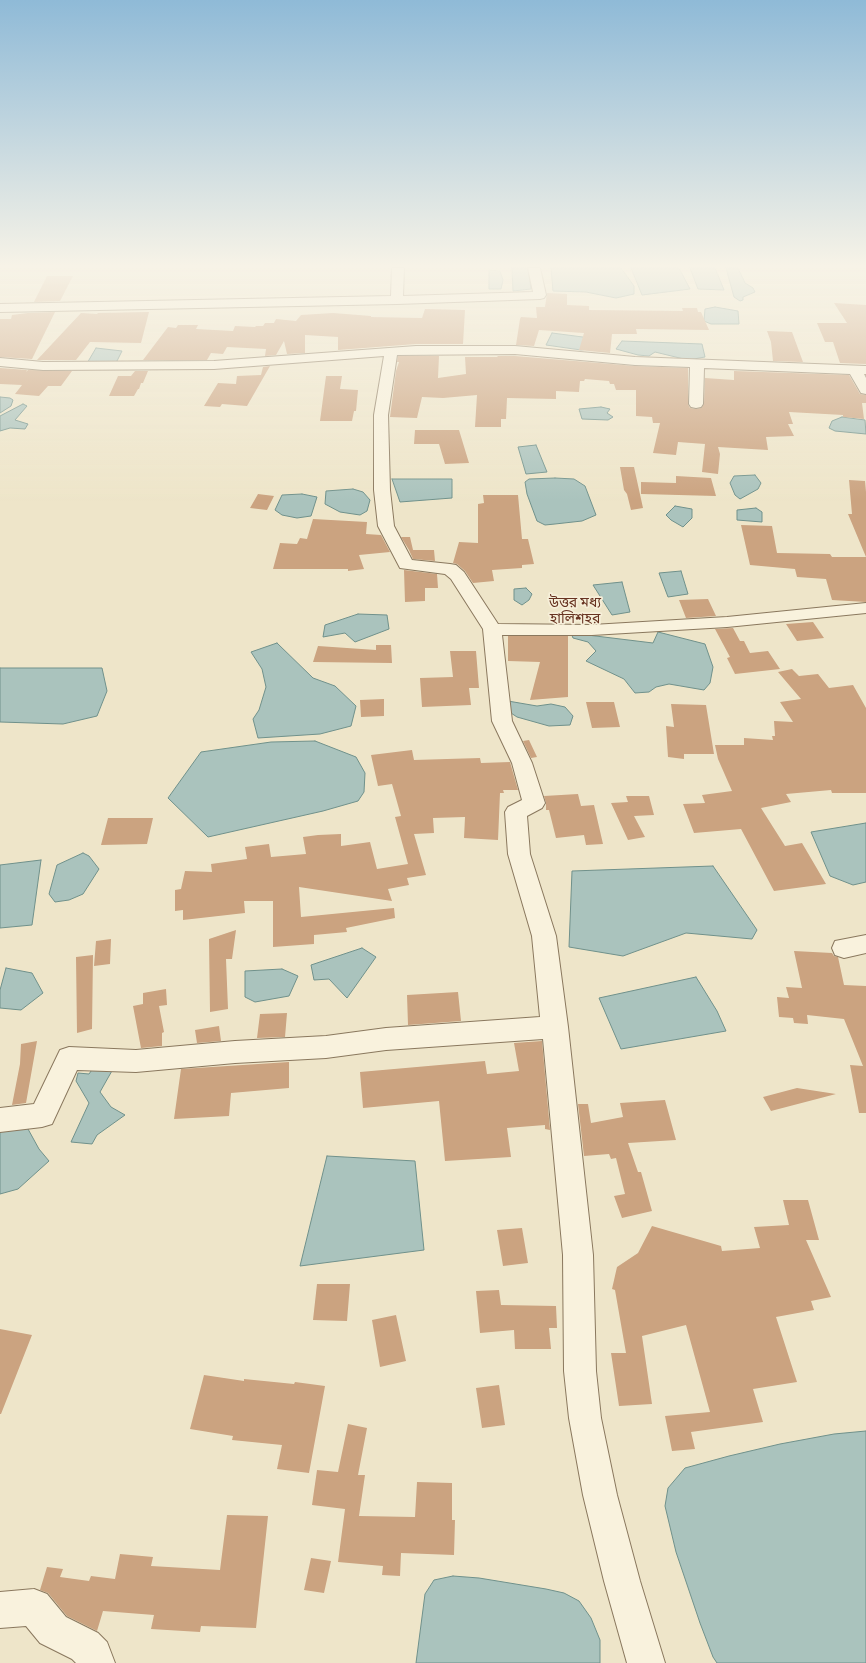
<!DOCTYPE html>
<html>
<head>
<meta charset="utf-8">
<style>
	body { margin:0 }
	canvas { display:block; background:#eee5c9 }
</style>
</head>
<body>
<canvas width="866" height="1663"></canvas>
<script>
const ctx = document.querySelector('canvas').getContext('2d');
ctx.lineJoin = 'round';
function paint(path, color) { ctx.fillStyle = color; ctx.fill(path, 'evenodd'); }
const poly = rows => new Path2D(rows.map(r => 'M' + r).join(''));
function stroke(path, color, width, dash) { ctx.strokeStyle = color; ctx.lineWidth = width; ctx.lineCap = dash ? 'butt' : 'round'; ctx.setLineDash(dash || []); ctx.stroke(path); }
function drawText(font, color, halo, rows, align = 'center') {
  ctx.font = font + ' "Zilla Slab","Noto Sans Bengali",serif'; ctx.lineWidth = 3.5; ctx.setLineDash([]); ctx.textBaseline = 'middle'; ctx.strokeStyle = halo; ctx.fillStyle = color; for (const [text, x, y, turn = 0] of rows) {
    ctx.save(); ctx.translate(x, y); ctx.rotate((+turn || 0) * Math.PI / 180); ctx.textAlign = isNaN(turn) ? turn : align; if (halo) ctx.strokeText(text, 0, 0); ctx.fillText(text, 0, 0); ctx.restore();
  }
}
const water = poly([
	[512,268,528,268,531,289,513,291,512,268],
	[551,268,621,268,634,286,634,294,616,298,586,292,553,291,551,268],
	[631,268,679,268,690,289,642,295,631,268],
	[690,268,715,268,724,290,698,289,690,268],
	[726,268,738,268,745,283,753,288,755,292,743,297,743,300,740,301,734,297,726,268],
	[489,270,500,271,503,280,501,289,489,289,489,270],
	[715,307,738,311,739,324,711,324,704,321,705,309,715,307],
	[552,333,598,339,595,348,581,350,546,345,552,333],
	[622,341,702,344,705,357,688,360,655,352,649,356,638,355,616,349,622,341],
	[96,348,122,351,117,361,112,365,86,365,96,348],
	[0,397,10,398,13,400,11,406,0,413,0,397],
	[23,404,27,406,15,420,28,424,25,429,10,428,0,431,0,416,23,404],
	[601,407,610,409,607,413,613,417,608,420,582,419,579,409,601,407],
	[842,417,865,420,866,434,835,431,829,428,832,421,842,417],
	[536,445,547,472,526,474,518,447,536,445],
	[755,475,761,483,758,489,740,499,735,495,730,483,734,476,755,475],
	[555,478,574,479,585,486,596,515,582,521,555,524,545,525,537,521,527,494,525,482,529,479,555,478],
	[392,479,452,479,452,498,400,502,392,479],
	[353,489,363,492,370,500,367,511,360,515,340,512,325,504,326,491,353,489],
	[302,494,317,497,311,516,297,518,282,515,275,510,282,495,302,494],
	[675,506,692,509,692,518,683,527,671,520,666,515,675,506],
	[756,508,762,512,762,522,737,520,737,510,756,508],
	[681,571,688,594,668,597,659,573,681,571],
	[622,582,630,612,612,615,593,585,622,582],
	[526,588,532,594,529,600,522,605,514,600,514,589,526,588],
	[358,614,387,615,389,629,355,642,345,633,323,637,325,625,358,614],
	[658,632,705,644,713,667,710,683,704,690,669,684,656,687,649,692,635,693,624,679,586,661,596,651,588,642,573,638,571,633,653,643,658,632],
	[277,643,313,678,335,686,356,706,351,726,320,734,258,738,253,719,259,710,266,687,262,669,251,652,277,643],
	[0,668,102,668,107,691,97,716,63,724,0,722,0,668],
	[502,700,537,706,551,704,565,707,573,716,570,725,549,726,517,717,505,709,502,700],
	[315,741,356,757,365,773,364,792,358,801,323,811,208,837,168,798,201,752,271,742,315,741],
	[866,823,866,882,853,885,830,876,811,832,866,823],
	[83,853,89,856,99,869,83,894,69,900,55,902,49,894,57,865,83,853],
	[41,860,32,925,0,928,0,865,41,860],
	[713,866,757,930,752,939,686,933,623,956,569,947,572,871,713,866],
	[362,948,376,957,347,998,329,979,314,980,311,965,362,948],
	[6,968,32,973,43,993,21,1010,0,1008,0,990,6,968],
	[282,969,298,976,289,996,255,1002,245,997,245,971,282,969],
	[696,977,717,1011,726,1031,621,1049,599,998,696,977],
	[96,1064,113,1069,100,1092,111,1107,125,1115,97,1135,92,1144,71,1142,89,1103,76,1081,78,1073,89,1074,96,1064],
	[20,1122,28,1129,39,1149,49,1161,18,1189,0,1194,0,1123,20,1122],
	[327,1156,415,1161,424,1250,300,1266,327,1156],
	[866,1431,866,1663,717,1663,713,1657,700,1623,676,1552,665,1506,668,1488,685,1468,729,1456,780,1444,834,1434,866,1431],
	[453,1576,479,1578,546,1589,564,1593,579,1601,591,1618,600,1640,600,1663,416,1663,425,1594,434,1580,453,1576]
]);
const building = poly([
	[47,276,73,276,60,301,34,302],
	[547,293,567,294,567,305,589,306,589,310,683,311,682,308,697,308,698,312,701,312,709,330,636,329,637,334,612,334,610,353,579,350,584,333,539,330,534,346,516,345,520,319,521,317,537,318,536,307,545,307],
	[834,303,866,305,866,364,840,363,833,342,825,342,817,323,847,323],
	[425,309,465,310,463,344,416,344,338,350,338,337,305,335,305,353,287,354,284,341,276,355,265,356,266,349,227,347,223,354,211,353,207,360,143,360,168,327,176,328,178,325,198,325,196,329,233,331,235,326,255,327,256,326,263,326,265,323,274,323,276,319,296,321,301,315,333,313,371,316,371,317,422,318],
	[55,312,32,359,0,357,0,319,11,319,12,315,28,313],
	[149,312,141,343,90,342,76,360,37,360,81,313,97,314,98,313],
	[767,331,792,332,803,362,773,361,771,342],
	[398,356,439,356,438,378,466,374,465,357,497,357,498,356,515,356,635,366,688,368,688,404,690,408,696,409,701,408,704,404,705,378,734,380,734,371,849,375,860,394,866,395,866,403,862,403,864,419,843,417,843,415,789,412,793,424,788,424,794,436,766,437,768,450,718,447,720,454,718,474,702,472,705,444,678,442,676,455,653,453,660,423,653,423,652,417,636,416,636,390,616,390,614,384,610,384,609,381,585,379,584,381,580,381,579,392,556,391,556,399,507,398,506,419,501,419,501,427,475,427,477,395,443,398,422,397,417,418,390,417,396,371,399,362,397,362],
	[270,366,247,406,222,404,220,407,204,406,218,383,236,384,237,376,261,375,263,367],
	[0,368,27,370,26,372,28,370,72,371,61,386,48,386,39,396,15,394,22,385,0,384],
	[135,371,148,371,143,383,141,383,139,389,138,389,134,396,109,396,118,376,131,376],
	[326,376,342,376,340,389,358,390,356,411,354,411,352,421,320,421],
	[415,430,459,430,469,463,445,464,439,444,414,444],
	[620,467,634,467,643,508,631,510,627,494,624,490],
	[676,476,711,478,716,496,641,494,641,482,676,483],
	[849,480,865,481,866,492,866,602,832,600,826,579,797,577,795,569,750,565,741,525,772,526,777,553,830,554,832,557,866,557,848,514,852,514],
	[258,494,274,496,267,510,250,508],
	[483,495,518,495,522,539,528,539,534,564,522,565,522,568,492,570,494,581,473,583,465,571,457,564,453,563,459,542,478,543,478,504,484,503],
	[313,519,367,522,366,534,381,535,390,552,359,555,364,569,348,571,348,569,273,569,280,543,297,544,300,538,307,539],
	[401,537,410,537,413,550,409,550],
	[409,550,434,550,435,561,413,559],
	[404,570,437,574,438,588,425,588,425,601,405,602],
	[708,599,716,616,686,618,679,600],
	[813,622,824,638,797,641,786,624],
	[733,628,740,641,744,641,750,653,768,651,780,669,735,674,727,658,730,657,715,629],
	[508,636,568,636,568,697,530,700,540,662,508,661],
	[376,645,391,645,392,663,313,662,318,646,376,650],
	[450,651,476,651,479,688,469,688,471,705,422,707,420,678,453,677],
	[792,669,799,676,818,674,829,688,853,685,866,708,866,793,832,793,831,790,786,794,791,802,761,808,785,846,802,843,826,884,774,891,741,829,694,833,683,804,705,803,702,795,732,791,718,759,715,745,744,745,744,738,773,740,772,736,775,736,774,721,793,722,780,702,801,699,778,672],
	[384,699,384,716,361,717,360,700],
	[586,702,614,702,620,727,592,728],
	[671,704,706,705,714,754,684,754,684,759,668,757,666,726,674,727],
	[529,740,537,757,531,758,523,741],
	[412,750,414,760,480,758,481,763,510,762,518,790,503,790,504,793,500,793,498,840,464,838,465,817,433,818,434,833,414,834,426,875,407,878,409,885,388,889,392,901,299,887,301,917,394,908,395,918,346,928,347,932,314,935,314,944,273,947,273,901,244,901,245,913,183,920,183,910,175,911,175,890,181,889,185,871,212,872,211,864,247,859,245,847,269,844,271,857,306,854,303,837,318,835,341,834,341,846,370,842,377,869,408,864,395,817,401,816,392,784,378,786,371,755],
	[578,794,581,806,594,805,603,844,586,845,584,835,556,838,549,810,546,810,546,803,544,796],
	[626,796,649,796,654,815,634,816,645,837,628,840,611,803,628,802],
	[108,818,153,818,147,844,101,845],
	[236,930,232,959,226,959,228,1009,210,1012,209,939],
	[111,939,110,964,94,966,96,941],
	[794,951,832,953,834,956,838,957,844,985,866,986,866,1113,859,1113,850,1065,863,1066,844,1019,807,1015,808,1024,794,1023,793,1018,779,1017,777,997,789,998,786,987,802,988],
	[93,955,92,1029,77,1033,76,957],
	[166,989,167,1005,159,1006,164,1032,162,1033,162,1046,141,1048,133,1006,143,1004,143,993],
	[458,992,461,1021,408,1025,407,995],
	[287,1013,285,1037,257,1038,260,1014],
	[219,1026,221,1041,197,1043,195,1030],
	[37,1041,26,1103,12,1105,20,1064,21,1044],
	[542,1041,550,1130,545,1129,545,1125,507,1128,511,1157,445,1161,439,1101,363,1108,360,1072,485,1061,487,1074,519,1071,514,1043],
	[289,1062,289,1088,231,1093,229,1116,174,1119,181,1069],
	[797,1088,836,1094,771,1111,763,1097],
	[665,1100,676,1140,628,1143,638,1172,641,1172,652,1211,622,1218,614,1196,625,1194,616,1158,611,1159,609,1154,584,1156,578,1104,588,1104,591,1123,623,1117,620,1103],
	[783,1200,808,1200,819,1240,806,1240,831,1297,811,1301,814,1310,776,1317,797,1382,753,1389,763,1422,691,1432,695,1449,672,1451,665,1416,710,1412,686,1325,642,1336,652,1404,619,1406,611,1353,626,1353,615,1290,612,1289,617,1267,638,1253,652,1226,721,1246,722,1251,760,1248,754,1227,789,1225],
	[522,1228,528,1263,503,1266,497,1230],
	[317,1284,350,1284,347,1321,313,1320],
	[499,1290,501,1305,556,1306,557,1328,549,1328,551,1349,515,1349,514,1330,480,1333,476,1291],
	[396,1315,406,1361,380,1367,372,1320],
	[0,1329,32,1335,1,1414,0,1414],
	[204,1375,244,1381,244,1379,294,1384,295,1382,325,1386,309,1473,277,1469,282,1445,232,1440,233,1436,190,1429],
	[499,1385,505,1425,482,1428,476,1388],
	[348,1424,367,1428,358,1475,365,1475,359,1516,415,1517,417,1482,452,1483,452,1520,455,1520,454,1555,401,1553,400,1576,382,1575,383,1566,338,1562,345,1509,312,1505,317,1470,338,1472],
	[227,1515,268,1516,256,1628,201,1626,200,1632,151,1629,154,1615,103,1611,97,1631,67,1616,48,1593,40,1590,47,1567,63,1569,60,1577,89,1581,91,1576,115,1579,120,1554,153,1557,151,1566,220,1570],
	[311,1558,331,1561,324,1593,304,1590]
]);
const minor = poly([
	[392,268,404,268,403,296,533,292,528,268,540,268,546,295,544,298,540,299,397,304,0,312,0,304,391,296,392,268],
	[416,346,515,346,635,357,866,366,866,374,864,374,866,378,866,394,861,393,850,374,704,368,703,404,701,407,696,408,691,407,689,404,690,367,635,365,515,354,397,355,388,415,390,490,394,526,412,560,450,564,456,565,464,572,498,624,592,625,727,617,866,603,866,613,727,627,592,635,502,635,512,721,532,763,545,803,542,808,527,816,530,854,556,936,568,1027,593,1255,596,1371,601,1418,617,1495,640,1581,665,1663,627,1663,604,1581,583,1495,569,1418,564,1371,563,1255,543,1039,386,1050,326,1058,235,1063,136,1072,77,1070,52,1124,42,1127,0,1132,0,1108,34,1104,60,1050,69,1047,136,1050,235,1041,326,1036,386,1028,540,1017,532,936,508,854,505,812,508,807,522,800,512,763,492,721,483,629,451,579,445,574,400,568,378,526,374,490,374,415,384,356,214,369,43,370,0,366,0,358,43,362,214,361,416,346],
	[866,935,866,953,844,958,835,955,832,948,835,941,866,935],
	[34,1589,47,1594,66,1617,98,1633,107,1642,115,1663,76,1663,72,1659,40,1643,26,1626,0,1628,0,1592,34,1589]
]);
const neighbourhoodNames = [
	["উত্তর মধ্য",575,603],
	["হালিশহর",575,619]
];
paint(water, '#aac3bd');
stroke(water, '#70918b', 1);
paint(building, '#cba380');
stroke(minor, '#8a785e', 2);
paint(minor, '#f9f2dd');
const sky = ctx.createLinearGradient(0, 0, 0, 501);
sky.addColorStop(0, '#8fbad7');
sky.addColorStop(0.53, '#f7f3e7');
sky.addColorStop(1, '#f7f3e700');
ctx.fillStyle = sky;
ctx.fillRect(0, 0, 866, 501);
drawText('14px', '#673321', '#f6efd9', neighbourhoodNames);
</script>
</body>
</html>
